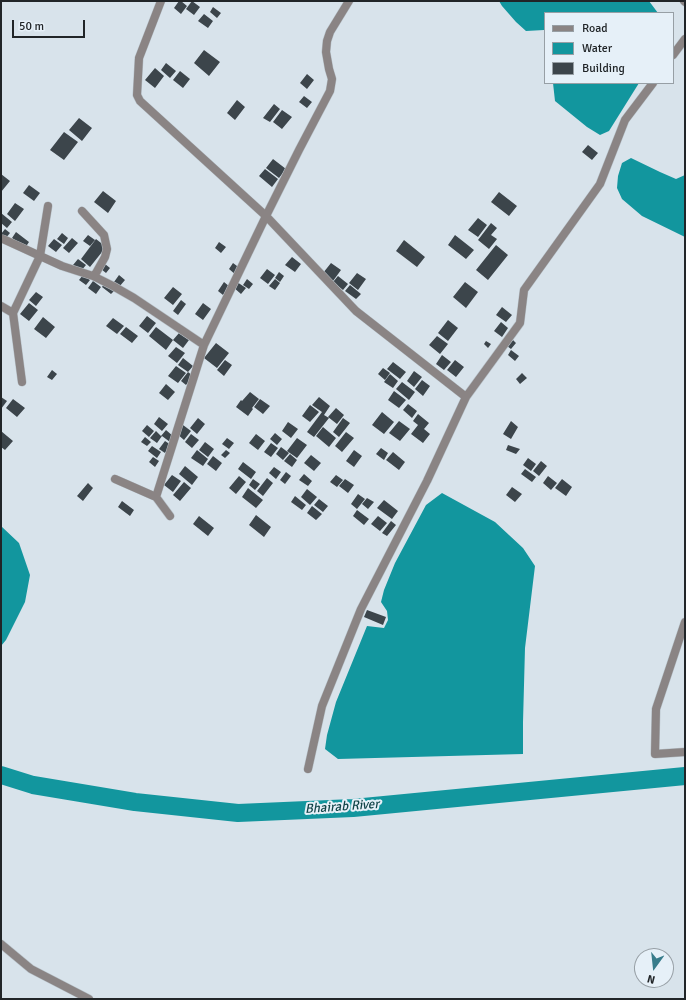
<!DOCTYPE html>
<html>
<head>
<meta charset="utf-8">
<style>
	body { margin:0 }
	#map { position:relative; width:686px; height:1000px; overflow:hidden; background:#d8e3eb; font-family:Signika,sans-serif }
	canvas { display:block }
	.frame { position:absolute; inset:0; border:2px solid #212528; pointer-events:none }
	.legend { position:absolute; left:544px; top:12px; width:130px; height:72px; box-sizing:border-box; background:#e6f0f8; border:1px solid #979fa5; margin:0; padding:5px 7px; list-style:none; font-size:12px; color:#212528 }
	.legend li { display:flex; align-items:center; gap:8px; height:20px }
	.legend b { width:20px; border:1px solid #979fa5 }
	.north { position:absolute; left:634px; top:948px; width:40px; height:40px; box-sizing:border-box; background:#e6f0f8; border:1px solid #979fa5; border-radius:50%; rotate:195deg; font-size:11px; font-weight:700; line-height:16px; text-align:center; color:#212528 }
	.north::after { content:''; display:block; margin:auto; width:14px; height:18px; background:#387c8b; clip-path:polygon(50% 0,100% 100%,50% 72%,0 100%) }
	.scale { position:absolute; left:12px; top:20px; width:73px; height:18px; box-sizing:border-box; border:2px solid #212528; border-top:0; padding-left:5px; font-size:12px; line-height:14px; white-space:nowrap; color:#212528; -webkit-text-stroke:3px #e6f0f8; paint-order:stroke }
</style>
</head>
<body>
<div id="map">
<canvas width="686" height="1000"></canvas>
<div class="frame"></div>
<ul class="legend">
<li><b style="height:5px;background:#8a8484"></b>Road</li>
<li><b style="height:11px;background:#12969e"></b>Water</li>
<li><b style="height:11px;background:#3c454b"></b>Building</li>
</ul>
<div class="north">N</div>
<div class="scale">50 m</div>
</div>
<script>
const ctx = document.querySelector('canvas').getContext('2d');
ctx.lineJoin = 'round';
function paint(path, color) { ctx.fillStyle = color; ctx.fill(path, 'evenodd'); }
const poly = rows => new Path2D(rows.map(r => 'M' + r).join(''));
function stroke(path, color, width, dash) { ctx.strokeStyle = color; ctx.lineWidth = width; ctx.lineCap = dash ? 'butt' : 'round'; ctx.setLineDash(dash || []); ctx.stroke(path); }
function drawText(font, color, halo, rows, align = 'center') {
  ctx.font = font + ' Signika,sans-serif'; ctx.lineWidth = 4; ctx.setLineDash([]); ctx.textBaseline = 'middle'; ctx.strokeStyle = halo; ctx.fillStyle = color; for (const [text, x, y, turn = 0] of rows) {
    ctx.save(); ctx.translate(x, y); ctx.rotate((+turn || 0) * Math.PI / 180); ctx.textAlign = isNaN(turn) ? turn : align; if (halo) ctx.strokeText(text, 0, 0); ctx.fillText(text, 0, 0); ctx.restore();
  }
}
const water = poly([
	[499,1,649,1,658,13,545,13,545,33,544,30,526,31,516,22,502,6],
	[553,83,639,83,609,131,600,135,587,127,555,101],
	[631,158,660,172,676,179,685,175,685,237,642,216,622,199,617,188,618,176,622,163],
	[442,493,495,522,523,548,535,566,525,648,523,722,523,754,338,759,325,749,327,735,336,702,367,626,384,628,388,620,387,611,381,602,384,590,395,563,426,505],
	[1,526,19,543,30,575,25,602,6,640,1,646]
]);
const river = poly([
	[1,775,33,785,135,802,238,813,353,808,685,776]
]);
const building = poly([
	[179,1,181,1,187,6,181,14,174,8],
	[192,1,200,7,194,15,186,9],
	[213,7,221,13,217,18,210,12],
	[204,14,213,21,208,28,198,21],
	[204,50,220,62,209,76,194,63],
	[166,63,176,71,170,78,161,70],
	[155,68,164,76,155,88,145,80],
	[180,71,190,79,183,88,173,80],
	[307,74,314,80,307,89,300,83],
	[304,96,312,102,307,108,299,102],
	[237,100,245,107,235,120,227,113],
	[274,104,280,109,270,122,263,118],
	[282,110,292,117,282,129,273,122],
	[79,118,92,128,82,141,69,130],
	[64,132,78,142,64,160,50,150],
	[588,145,598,153,592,160,582,152],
	[273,159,286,169,279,178,266,168],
	[265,169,278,179,272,187,259,176],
	[1,174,10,181,1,192],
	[29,185,40,193,34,201,23,193],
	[103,191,116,201,108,213,94,202],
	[499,192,517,206,509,216,491,202],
	[15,203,24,209,15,221,7,214],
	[1,213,12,222,7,228,1,223],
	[478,218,487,225,478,237,468,230],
	[491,223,497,228,491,235,497,239,489,249,478,240],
	[5,229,10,233,5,239,1,236,1,234],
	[16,232,29,242,25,248,12,238],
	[62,233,68,238,64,244,57,239],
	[88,235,95,240,90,246,83,241],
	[455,235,474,250,466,259,448,245],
	[72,238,78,243,69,253,63,248],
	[54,239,62,245,56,252,48,246],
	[96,239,106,247,90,267,81,259],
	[404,240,425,257,417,267,396,251],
	[219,242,226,247,221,253,215,248],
	[496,245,508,255,488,280,476,270],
	[292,257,301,264,295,272,285,265],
	[78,259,86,265,81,271,73,265],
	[233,263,241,269,236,275,229,269],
	[331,263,341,270,333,281,323,273],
	[105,264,110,268,106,273,101,269],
	[267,269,275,275,268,284,260,278],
	[279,272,284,276,280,282,275,278],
	[357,273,366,279,358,290,349,283],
	[83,275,90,280,86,285,79,280],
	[119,275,125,280,119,287,114,282],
	[338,276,348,284,343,290,333,282],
	[247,279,253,284,249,289,243,285],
	[275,279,280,283,275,290,269,286],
	[93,281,101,287,96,294,88,288],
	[105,282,115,290,111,294,102,287],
	[224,282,230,287,223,295,218,291],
	[237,282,246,288,241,294,233,287],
	[465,282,478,292,466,308,453,297],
	[350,285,361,294,356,299,345,291],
	[173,287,182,294,173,305,164,298],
	[36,292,43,297,36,306,29,300],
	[181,300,186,304,178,315,173,311],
	[29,303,38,310,29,321,20,314],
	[203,303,211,309,203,320,195,314],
	[502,307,512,315,506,322,496,315],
	[147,316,156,323,148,333,139,326],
	[43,317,55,327,46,338,34,329],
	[113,318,124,326,117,334,106,326],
	[448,320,458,328,448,341,438,333],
	[501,322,508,328,502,337,494,331],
	[126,327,138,336,132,343,120,334],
	[156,327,173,340,166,350,149,336],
	[179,333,189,340,183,348,173,340],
	[437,336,448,344,440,354,429,345],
	[513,340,516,343,511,349,507,346],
	[486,341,491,344,488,348,484,344],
	[216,343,229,353,217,368,204,358],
	[176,347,185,353,177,363,168,356],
	[511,350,519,356,515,361,508,355],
	[442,355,451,362,444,370,436,364],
	[183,358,193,366,188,372,193,376,186,385,181,381,188,372,178,365],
	[225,360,232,365,224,376,217,370],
	[455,360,464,367,456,377,447,370],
	[393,362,406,372,400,379,387,369],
	[176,366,186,373,178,383,168,376],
	[383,368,390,373,385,380,378,374],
	[52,370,57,374,52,380,47,377],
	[414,371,422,377,414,387,407,381],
	[522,373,527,378,520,384,516,379],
	[390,374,398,381,393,388,384,382],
	[422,380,430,386,423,396,415,389],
	[402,382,415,392,409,400,396,389],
	[166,384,175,392,168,400,159,393],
	[394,391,406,400,399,408,388,400],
	[250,392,259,399,252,408,253,409,248,416,236,407,241,400,242,401],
	[1,397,7,401,1,409],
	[319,397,330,406,324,415,329,418,314,437,307,432,322,412,312,405],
	[13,399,25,408,17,417,6,408],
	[260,399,270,406,263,414,254,407],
	[408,404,417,411,412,418,403,410],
	[310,405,319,412,310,422,302,416],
	[336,408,344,415,337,424,328,417],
	[382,412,394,422,384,434,372,425],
	[418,414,429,423,424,429,430,434,423,443,411,434,418,425,413,421],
	[159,417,168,424,162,431,154,424],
	[198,418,205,424,197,434,190,428],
	[343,418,350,423,339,437,333,432],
	[399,421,410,429,400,441,389,433],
	[511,421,518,427,511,439,503,434],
	[288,422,298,429,291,438,282,431],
	[147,425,154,431,149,437,142,431],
	[183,425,191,431,184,440,176,433],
	[323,427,336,438,329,447,316,436],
	[166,430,174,437,170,442,162,436,157,443,150,438,156,431,161,436],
	[1,431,13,441,5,450,1,447],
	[346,432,354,438,342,452,335,446],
	[275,433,282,439,277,445,270,439],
	[191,434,199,440,192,448,185,442],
	[256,434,265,441,258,450,249,443],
	[145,437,151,442,147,446,141,442],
	[227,438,234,443,229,449,222,444],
	[297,438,307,445,297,458,287,451],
	[165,441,171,445,165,453,159,449],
	[205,442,214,449,208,457,199,450],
	[271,443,278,448,271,457,264,452],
	[508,445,520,449,516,454,506,450],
	[152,446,161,452,157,458,148,451],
	[281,447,289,453,283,460,276,454],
	[381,448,388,453,384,460,376,454],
	[197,450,208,459,203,466,191,458],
	[226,450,230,453,225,458,221,455],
	[354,450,362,456,354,467,346,461],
	[393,452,405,462,399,470,386,460],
	[290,454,297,460,292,467,284,461],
	[311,455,321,463,314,471,304,463],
	[213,456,222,463,216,471,207,464],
	[153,457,159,461,155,467,149,462],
	[528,458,536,464,531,471,523,465],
	[541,461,547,466,539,476,533,471],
	[243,462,256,472,251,479,238,469],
	[185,466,198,477,192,485,179,474],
	[274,467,281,472,276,479,269,473],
	[525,469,536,477,532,482,521,474],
	[286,472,291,476,285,484,280,480],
	[304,474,312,481,308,486,299,480],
	[172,475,181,481,173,492,164,485],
	[336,475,343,480,337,487,330,482],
	[239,476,246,482,236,494,229,488],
	[548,476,557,483,551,490,543,483],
	[267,478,273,483,263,496,257,491],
	[253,479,260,484,255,490,249,485],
	[345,479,354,485,348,493,339,486],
	[562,479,572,487,566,496,555,488],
	[184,482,191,488,180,501,173,495],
	[88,483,93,488,83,501,77,496],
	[512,487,522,494,515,502,506,495],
	[248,488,263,500,256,508,242,497],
	[307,489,317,497,310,505,301,497],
	[358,494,365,499,357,509,351,504],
	[295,496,306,505,302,510,291,502],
	[367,498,374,502,368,509,362,504],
	[319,499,328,506,323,512,314,505],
	[384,500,398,511,392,519,377,508],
	[122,501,134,510,130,516,118,507],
	[312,506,322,514,316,520,307,513],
	[357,510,369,519,364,525,353,516],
	[256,515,271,527,264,537,249,525],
	[199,516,214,528,208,536,193,524],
	[378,516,387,523,380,531,371,524],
	[391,521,396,525,387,536,382,533],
	[367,610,386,617,383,625,364,617]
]);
const street = poly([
	[161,1,139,58,137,95,140,101,266,216,356,311,466,397,427,481,361,609,322,706,308,769],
	[684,1,685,2],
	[673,55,685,39],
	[82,211,104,235,107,249,105,257,96,273,93,276],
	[3,239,62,266,93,276,113,286,134,298,204,345],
	[1,306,13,313,22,382],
	[13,313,40,256,48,206],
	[466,397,520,323,524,290,600,184,625,120,653,83],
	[115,479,156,497,170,516],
	[156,497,204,345,266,216,299,150,330,91,332,79,329,69,326,52,327,41,330,32,349,1],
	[685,622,656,709,655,754,685,752],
	[1,944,31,969,89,999]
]);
const waterNames = [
	["Bhairab River",342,807,-4]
];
paint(water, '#12969e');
stroke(river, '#12969e', 18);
paint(building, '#3c454b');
stroke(street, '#b7c1c8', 9);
stroke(street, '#8a8484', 8);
drawText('italic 13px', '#114448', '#e6f0f8', waterNames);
</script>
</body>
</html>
